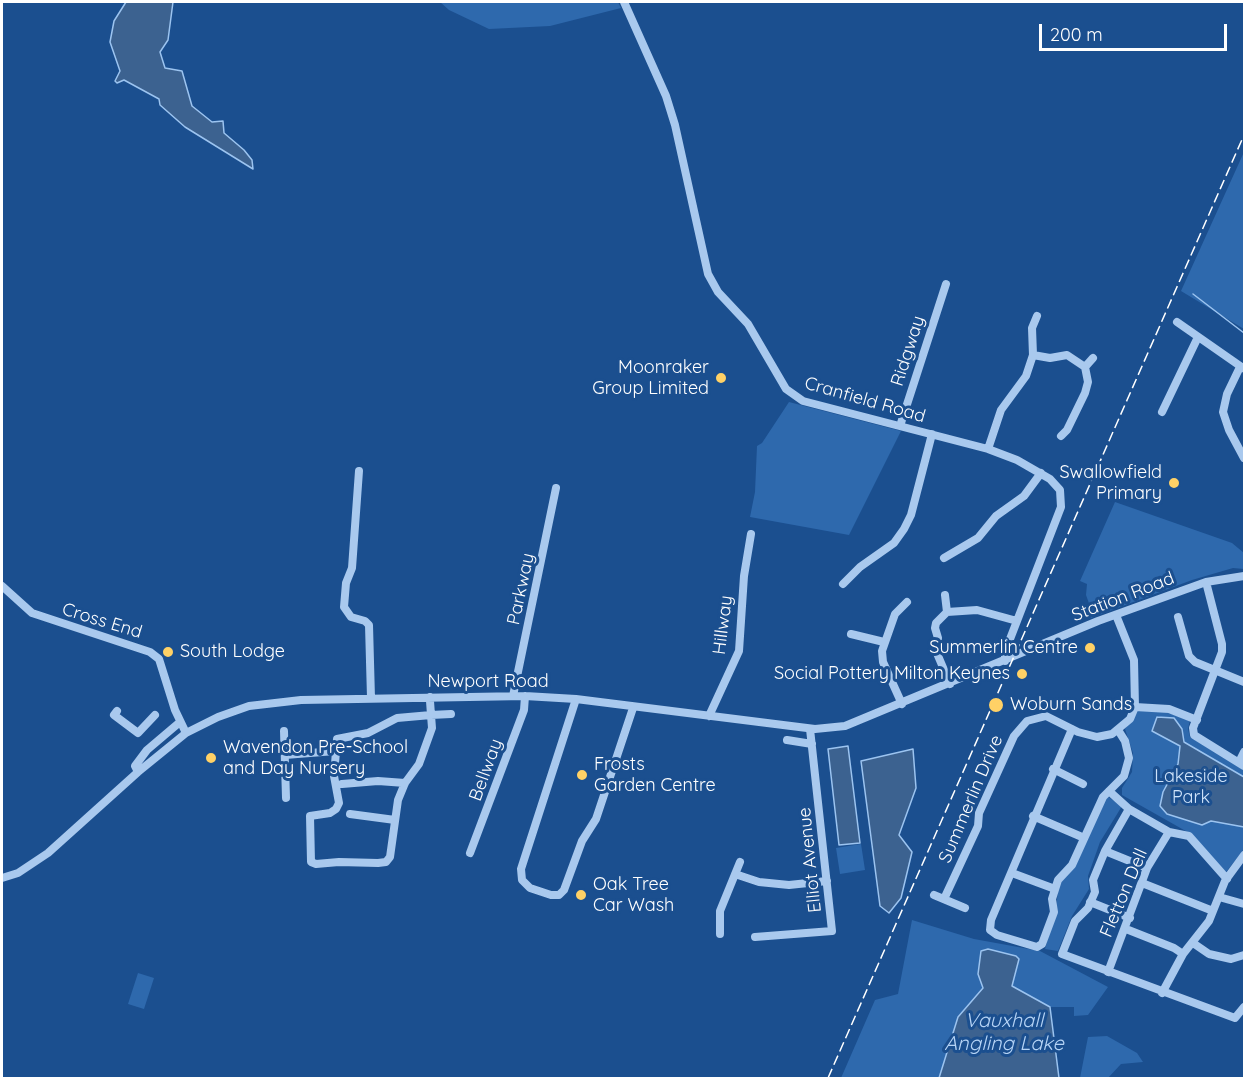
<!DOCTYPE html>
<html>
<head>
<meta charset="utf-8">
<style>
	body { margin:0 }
	#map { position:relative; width:1246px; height:1080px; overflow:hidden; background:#1b4f8f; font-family:Quicksand,sans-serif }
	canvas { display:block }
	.frame { position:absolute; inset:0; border:3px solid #fff; pointer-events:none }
	.scale { position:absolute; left:1039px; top:24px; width:188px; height:27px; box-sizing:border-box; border:3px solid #fff; border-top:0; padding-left:8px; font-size:18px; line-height:21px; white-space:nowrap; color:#fff; -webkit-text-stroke:4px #1b4f8f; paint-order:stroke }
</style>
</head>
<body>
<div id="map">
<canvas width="1246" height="1080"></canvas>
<div class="frame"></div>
<div class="scale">200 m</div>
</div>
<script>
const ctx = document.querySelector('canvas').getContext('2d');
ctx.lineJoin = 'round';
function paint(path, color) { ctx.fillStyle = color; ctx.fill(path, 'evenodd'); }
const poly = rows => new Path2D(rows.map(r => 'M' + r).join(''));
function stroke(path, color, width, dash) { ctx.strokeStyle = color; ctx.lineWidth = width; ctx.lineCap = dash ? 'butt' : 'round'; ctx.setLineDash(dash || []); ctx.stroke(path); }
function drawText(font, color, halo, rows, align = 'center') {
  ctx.font = font + ' Quicksand,sans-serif'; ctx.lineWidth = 6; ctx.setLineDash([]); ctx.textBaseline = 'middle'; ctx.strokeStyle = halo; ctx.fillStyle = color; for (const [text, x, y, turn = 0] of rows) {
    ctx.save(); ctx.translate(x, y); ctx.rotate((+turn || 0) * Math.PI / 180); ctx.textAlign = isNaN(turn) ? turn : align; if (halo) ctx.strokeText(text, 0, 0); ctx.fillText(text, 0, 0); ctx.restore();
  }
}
const green = poly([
	[440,2,618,2,621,8,550,26,489,29,449,10],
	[1244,152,1244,329,1181,291],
	[789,402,901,431,849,535,750,517,755,492,757,446,762,443],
	[1115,502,1232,543,1244,553,1244,569,1233,568,1192,580,1088,619,1085,613,1091,609,1086,595,1087,584,1080,581],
	[1137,710,1162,711,1190,720,1188,729,1190,737,1244,769,1244,849,1223,876,1191,834,1122,795,1122,788,1132,772,1133,753,1125,729],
	[1107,796,1122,806,1100,842,1088,876,1089,889,1072,916,1058,951,1045,949,1056,908,1059,882],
	[861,844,865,870,840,874,836,848],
	[912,920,974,939,1040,951,1108,987,1088,1015,1074,1016,1074,1007,1050,1007,1012,986,1019,959,978,974,983,987,958,1017,939,1078,841,1078,875,1000,898,994],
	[138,973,154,978,144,1009,128,1004],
	[1107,1036,1137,1053,1143,1062,1121,1064,1108,1078,1080,1078,1088,1037]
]);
const water = poly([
	[126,2,173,2,168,40,160,52,165,68,182,71,192,106,212,122,223,121,224,133,244,150,252,160,253,169,185,127,160,105,159,99,124,80,117,83,115,81,120,71,110,42,114,21,126,2],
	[1157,717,1174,718,1182,729,1184,742,1244,777,1244,827,1211,821,1202,825,1167,814,1160,806,1163,792,1178,764,1180,746,1152,731,1157,717],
	[848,746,860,843,839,845,828,749,848,746],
	[913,749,916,788,899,835,912,852,901,898,889,913,880,906,861,761,913,749],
	[988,949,1016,956,1019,959,1012,986,1050,1007,1059,1078,939,1078,958,1017,983,988,978,974,981,951,988,949]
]);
const stream = poly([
	[1193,294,1244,333]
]);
const minor = poly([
	[624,2,666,96,675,125,708,274,718,292,748,324,786,389,803,401,988,449,1017,460,1050,479,1060,490,1061,507,1005,652,1005,661],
	[1177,322,1243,368],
	[1033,355,1050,358,1067,355,1085,367,1088,382,1085,393,1067,430,1061,436],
	[1085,367,1093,358],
	[1240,367,1227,394,1223,412,1229,430,1244,458],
	[1162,412,1198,337],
	[900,426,946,284],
	[988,449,1001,410,1026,376,1033,355,1032,328,1037,316],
	[359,471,352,568,346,583,344,607,351,617,365,621,369,625,371,698],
	[944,558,978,538,996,516,1024,496,1041,473],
	[1206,582,1222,644,1222,652,1193,728,1194,735,1244,766],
	[843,584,860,567,894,543,904,529,911,515,932,434],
	[2,586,32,613,150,652,159,659,175,710,186,733],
	[945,595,947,612],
	[1178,617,1189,656,1195,662,1244,682],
	[851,634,884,642],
	[950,684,936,651,938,638,935,628,936,623,947,612,977,610,1017,621],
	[513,696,556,488],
	[430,697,430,701,431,715,432,728,419,764,405,783,398,800,390,857,386,862,378,863,339,862,316,864,311,862,310,816,330,813,336,809,339,803,334,776,337,739,368,733,397,718,431,715,451,714],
	[576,699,521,869,522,880,530,888,551,895,559,895,564,890,582,841,596,819,633,708],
	[902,704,883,662,882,651,895,614,907,602],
	[1135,707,1169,709,1197,720],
	[117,711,114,715,138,733,155,715],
	[709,716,739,651,744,576,751,534],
	[1072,729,991,920,990,930,997,935,1037,947,1042,944,1054,912,1052,899,1058,880,1072,865,1103,797,1124,776,1129,758,1125,741,1118,730],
	[284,731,286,798],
	[787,740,812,744],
	[285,755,335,751],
	[1239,762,1244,752],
	[1053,769,1083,784],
	[138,772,135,766,147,750,180,722],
	[342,784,378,781,405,783],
	[1109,791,1129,809],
	[350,814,395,820],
	[1033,816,1082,837],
	[1105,851,1147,868],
	[470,853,524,710,525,696],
	[1012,873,1055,889],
	[735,874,759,882,789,885,827,881],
	[2,878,18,873,48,853,138,772,186,733,218,717,249,706,301,700,525,696,576,699,815,729,845,726,1098,621,1206,582,1244,576],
	[1227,879,1189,836,1169,832,1129,809,1105,851,1093,880,1095,892,1088,908,1075,921,1062,954,1235,1018,1244,1007],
	[1142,883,1213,911],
	[934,895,965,908],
	[1219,897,1244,904],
	[944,899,978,826,979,813,1014,736,1027,721,1046,716,1078,732,1097,737,1112,734,1130,719,1135,707,1134,660,1116,615],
	[1090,902,1130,918],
	[1126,929,1174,948,1183,954],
	[720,934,720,911,740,862],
	[755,937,832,931,810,729],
	[1193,943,1209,954,1231,959,1244,955],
	[1108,972,1147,868,1169,832],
	[1162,993,1183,954,1209,921,1225,881,1244,855]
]);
const rail = poly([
	[828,1078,1244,135]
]);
const markers = [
	[721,378,6,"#ffd166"],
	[1174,483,6,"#ffd166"],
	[1090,648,6,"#ffd166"],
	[168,652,6,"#ffd166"],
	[1022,674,6,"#ffd166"],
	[996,705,8,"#ffd166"],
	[211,758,6,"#ffd166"],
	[582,775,6,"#ffd166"],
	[581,895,6,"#ffd166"]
];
const streetNames = [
	["Ridgway",908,351,-72],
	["Cranfield Road",865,400,16],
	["Parkway",521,589,-78],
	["Station Road",1123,597,-21],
	["Cross End",102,621,17],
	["Hillway",723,625,-83],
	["Newport Road",488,682],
	["Bellway",486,770,-70],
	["Summerlin Drive",971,799,-67],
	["Elliot Avenue",810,860,-96],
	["Fletton Dell",1124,893,-67]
];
const poiNames = [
	["Moonraker",709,368,"right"],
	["Group Limited",709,389,"right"],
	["Swallowfield",1162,473,"right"],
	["Primary",1162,494,"right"],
	["Summerlin Centre",1078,648,"right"],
	["South Lodge",180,652],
	["Social Pottery Milton Keynes",1010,674,"right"],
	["Woburn Sands",1010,705],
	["Wavendon Pre-School",223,748],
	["and Day Nursery",223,769],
	["Frosts",594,765],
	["Garden Centre",594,786],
	["Oak Tree",593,885],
	["Car Wash",593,906]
];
const parkNames = [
	["Lakeside",1191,777],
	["Park",1191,798]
];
const waterNames = [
	["Vauxhall",1004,1021],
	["Angling Lake",1004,1044]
];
paint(green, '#2e69ad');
paint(water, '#3c6290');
stroke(water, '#9cc4f0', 1.5);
stroke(stream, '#9cc4f0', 1.5);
stroke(minor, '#a9c9ee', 8);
stroke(rail, '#fff', 1.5, [10, 4.5]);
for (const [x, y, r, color] of markers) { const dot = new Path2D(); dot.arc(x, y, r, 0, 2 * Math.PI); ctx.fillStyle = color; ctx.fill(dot); stroke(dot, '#1b4f8f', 2); }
drawText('18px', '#fff', '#1b4f8f', streetNames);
drawText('18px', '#fff', '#1b4f8f', poiNames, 'left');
drawText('18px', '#cfe3fa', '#1b4f8f', parkNames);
drawText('italic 20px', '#b5d3f5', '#1b4f8f', waterNames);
</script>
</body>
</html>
